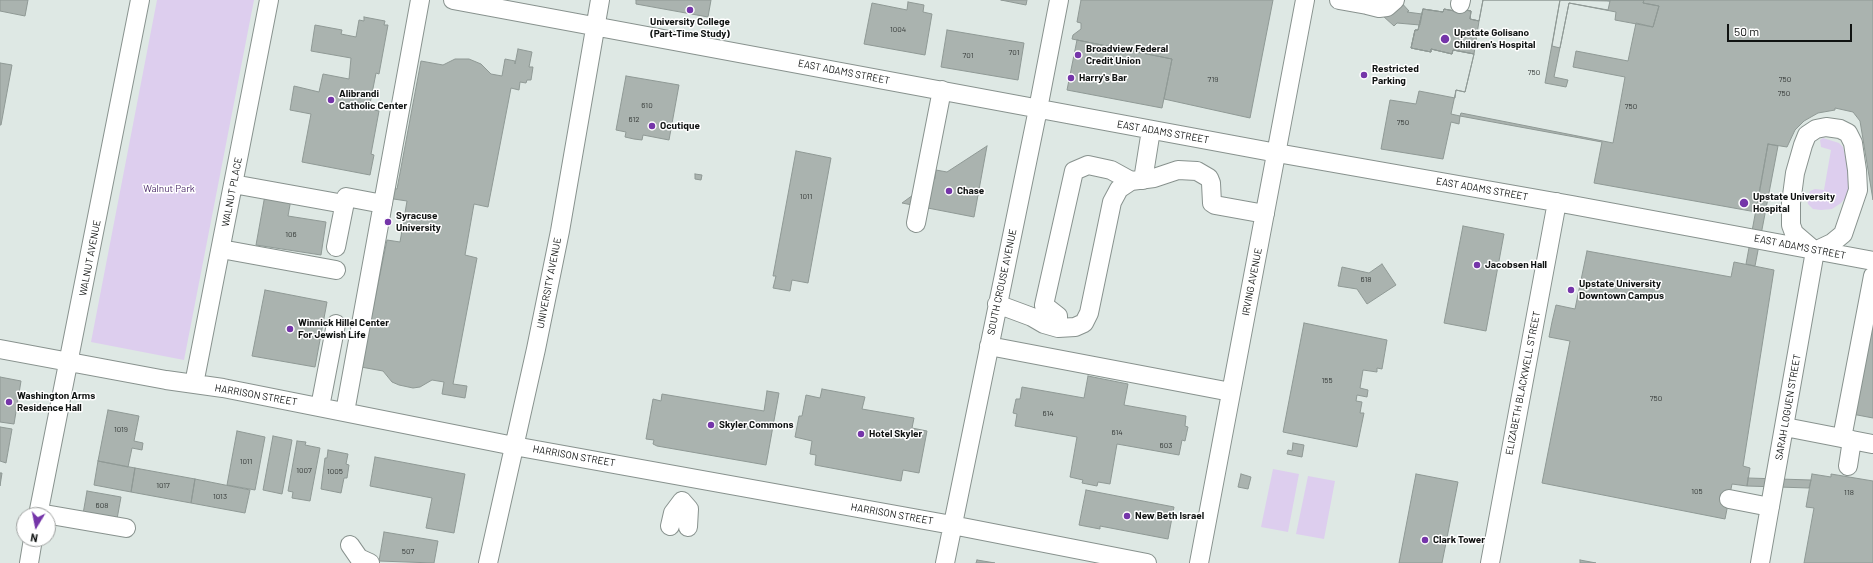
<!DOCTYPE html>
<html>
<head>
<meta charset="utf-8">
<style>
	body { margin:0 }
	#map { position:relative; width:1873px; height:563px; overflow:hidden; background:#dee8e4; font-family:Barlow,sans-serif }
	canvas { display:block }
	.north { position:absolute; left:16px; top:507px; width:40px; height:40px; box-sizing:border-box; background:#fff; border:1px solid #9fa1a0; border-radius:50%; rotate:190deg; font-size:11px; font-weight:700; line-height:16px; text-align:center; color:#101312 }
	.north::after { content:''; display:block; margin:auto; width:14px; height:18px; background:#7535a9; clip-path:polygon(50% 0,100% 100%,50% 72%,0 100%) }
	.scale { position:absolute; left:1727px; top:24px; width:125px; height:18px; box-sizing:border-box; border:2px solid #101312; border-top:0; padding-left:5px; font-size:12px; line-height:14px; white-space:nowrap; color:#101312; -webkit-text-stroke:3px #fff; paint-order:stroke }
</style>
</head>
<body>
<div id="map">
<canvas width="1873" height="563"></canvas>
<div class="north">N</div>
<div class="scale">50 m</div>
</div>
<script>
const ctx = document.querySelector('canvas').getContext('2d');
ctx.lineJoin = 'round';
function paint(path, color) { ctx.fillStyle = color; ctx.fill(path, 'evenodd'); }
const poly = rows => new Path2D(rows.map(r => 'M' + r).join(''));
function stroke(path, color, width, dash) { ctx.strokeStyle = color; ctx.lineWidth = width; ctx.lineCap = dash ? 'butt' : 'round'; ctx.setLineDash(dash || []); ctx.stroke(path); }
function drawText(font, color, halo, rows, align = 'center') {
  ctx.font = font + ' Barlow,sans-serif'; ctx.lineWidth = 3; ctx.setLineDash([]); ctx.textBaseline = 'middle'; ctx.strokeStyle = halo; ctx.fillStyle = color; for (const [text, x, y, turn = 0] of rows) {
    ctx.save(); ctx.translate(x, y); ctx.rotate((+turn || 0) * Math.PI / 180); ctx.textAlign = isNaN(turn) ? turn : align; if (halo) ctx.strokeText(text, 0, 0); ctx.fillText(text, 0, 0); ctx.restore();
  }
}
const green = poly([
	[157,0,254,0,184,360,91,342],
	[1823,138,1839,143,1843,147,1851,183,1847,196,1841,203,1832,209,1821,210,1813,209,1808,204,1807,199,1810,191,1815,189,1824,190,1831,150,1821,147,1820,140],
	[1273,469,1299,474,1288,532,1261,527],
	[1308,476,1335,481,1324,539,1296,534]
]);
const building = poly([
	[0,0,28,0,25,16,0,11,0,0],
	[636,0,711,0,708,17,636,4,636,0],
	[1001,0,1027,0,1026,5,1001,0],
	[1081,0,1273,0,1250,118,1164,99,1172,59,1072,39,1073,35,1081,29,1081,23,1077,22,1081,0],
	[1399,0,1409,11,1407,12,1422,14,1420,25,1397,23,1394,26,1383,16,1399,0],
	[1483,0,1873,0,1873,200,1860,121,1853,112,1835,108,1835,110,1818,113,1804,121,1795,130,1787,147,1768,144,1756,212,1594,183,1602,142,1460,116,1459,124,1451,122,1443,159,1381,149,1390,100,1416,104,1419,91,1455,98,1456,90,1465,92,1474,54,1453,50,1452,54,1431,49,1431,52,1411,48,1415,30,1418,30,1423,9,1443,12,1444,9,1460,12,1460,9,1471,11,1470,19,1479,21,1483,0],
	[1483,0,1644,0,1643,3,1659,6,1653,27,1636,23,1628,61,1576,51,1573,67,1625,77,1613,143,1461,113,1460,116,1451,114,1456,90,1465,92,1474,54,1453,50,1452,54,1431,49,1431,52,1411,48,1415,30,1418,30,1423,9,1443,12,1444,9,1460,12,1460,9,1471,11,1470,19,1479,21,1483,0],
	[1560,0,1610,1,1611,0,1644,0,1643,3,1659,6,1653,27,1615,20,1616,12,1569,3,1554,77,1568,80,1566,87,1545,83,1560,0],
	[1560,0,1603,0,1610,1,1608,10,1569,3,1560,48,1552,46,1560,0],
	[908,2,924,5,923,12,932,14,925,55,864,44,872,3,907,10,908,2],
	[1423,9,1443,12,1444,9,1460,12,1460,9,1471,11,1470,19,1479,21,1474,54,1453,50,1452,54,1431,49,1431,52,1411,48,1415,30,1418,30,1423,9],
	[364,17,385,21,384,25,388,25,379,74,376,73,369,109,379,111,371,154,374,155,370,175,302,162,311,114,290,110,294,86,319,92,323,74,349,79,351,58,311,51,315,25,342,30,341,34,356,37,359,20,364,21,364,17],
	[947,30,1024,43,1018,80,941,67,947,30],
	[1077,40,1172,59,1162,108,1067,90,1077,40],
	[518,49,532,52,529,67,533,67,531,80,527,80,526,83,520,82,519,90,511,88,488,207,474,204,465,255,477,258,453,384,467,386,465,398,442,394,444,382,432,380,420,387,413,388,399,385,392,382,383,371,361,367,387,240,400,242,407,201,387,198,389,188,397,189,421,61,443,65,455,59,469,59,481,64,491,74,502,76,505,59,515,61,515,64,518,49],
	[0,63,12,65,1,125,0,125,0,63],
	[626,76,679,85,669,140,643,135,642,140,634,139,625,137,626,132,616,130,626,76],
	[1768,144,1778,146,1755,266,1746,264,1768,144],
	[987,146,974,217,902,203,935,179,936,170,947,172,987,146],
	[796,151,831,158,808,283,792,280,790,291,773,288,776,276,773,276,796,151],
	[695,174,702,175,701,180,695,179,695,174],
	[265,195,291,199,288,216,326,222,321,255,256,245,265,195],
	[1463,226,1504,234,1486,331,1444,323,1463,226],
	[1587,251,1731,277,1734,262,1774,270,1743,466,1750,468,1747,486,1732,484,1725,519,1542,483,1570,341,1549,337,1552,322,1556,305,1575,309,1587,251],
	[1382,264,1396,285,1367,304,1357,289,1338,286,1342,267,1369,273,1382,264],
	[265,290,327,302,315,367,252,356,265,290],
	[1873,318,1873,418,1852,414,1873,318],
	[1304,323,1387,340,1382,369,1377,368,1377,372,1363,370,1360,388,1368,390,1367,397,1357,395,1356,401,1362,402,1360,413,1364,413,1357,447,1283,432,1304,323],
	[1088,376,1128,384,1124,405,1186,416,1185,426,1188,427,1185,441,1182,440,1179,455,1117,444,1110,484,1098,482,1097,486,1082,483,1083,480,1070,477,1077,437,1015,426,1017,414,1013,413,1016,399,1020,399,1022,387,1084,398,1088,376],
	[0,377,21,381,14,424,0,422,0,377],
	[822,389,865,397,862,409,914,418,912,428,927,431,919,473,903,470,901,481,815,465,816,455,810,454,812,441,795,437,799,416,802,416,806,395,820,398,822,389],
	[767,391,779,393,766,465,657,446,653,444,654,440,646,439,653,399,661,401,662,394,764,411,767,391],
	[108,410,139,416,134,441,143,443,142,450,132,448,128,467,98,461,108,410],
	[0,427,12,429,6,463,0,461,0,427],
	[237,431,265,437,255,490,227,485,237,431],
	[273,436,292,440,282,494,263,490,273,436],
	[297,441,306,442,305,445,320,448,310,501,292,498,293,492,288,491,297,441],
	[1293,443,1304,445,1302,457,1287,454,1288,450,1292,451,1293,443],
	[328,450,348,454,346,464,349,465,347,478,344,478,341,493,321,489,325,458,327,458,328,450],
	[375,457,465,474,454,533,426,528,432,498,370,486,375,457],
	[98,461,135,468,131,492,94,485,98,461],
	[135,468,195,479,191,503,131,492,135,468],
	[0,473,2,473,0,486,0,473],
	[1241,474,1251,477,1248,489,1238,487,1241,474],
	[1416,474,1458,482,1442,563,1399,563,1416,474],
	[1812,474,1831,477,1831,474,1873,481,1873,563,1804,563,1814,508,1806,507,1812,474],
	[1748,478,1811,480,1809,488,1747,486,1748,478],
	[195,479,250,490,245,513,191,503,195,479],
	[1086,490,1174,507,1168,539,1100,526,1100,529,1079,525,1086,490],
	[87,491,121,497,117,519,83,514,87,491],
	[384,532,438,541,434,563,379,561,384,532],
	[977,560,995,563,976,563,977,560],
	[1580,560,1596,563,1580,563,1580,560]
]);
const minor = poly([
	[453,0,1277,153,1572,205,1873,261],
	[1339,0,1367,5],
	[1365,0,1367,5,1379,8,1387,7,1395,0],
	[1460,4,1461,0],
	[1826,127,1840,129,1848,133,1853,143,1857,170,1858,190,1843,234,1832,243,1815,251,1794,233,1791,225,1791,203,1795,173,1803,145,1807,135,1816,129,1826,127],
	[1143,180,1151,130],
	[233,184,344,204],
	[916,223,942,90],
	[336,247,346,197,383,204],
	[221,249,336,270],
	[997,304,1032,317,1044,324,1058,328,1075,327,1084,323,1089,313,1112,202,1119,189,1131,181,1154,178,1178,170,1197,171,1209,178,1211,183,1212,203,1215,205,1265,214],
	[1058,328,1058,316,1044,305,1074,171,1088,165,1111,170,1131,181],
	[989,346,1231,392],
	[0,349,166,380,223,388,514,446,952,525,1147,563],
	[194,384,269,0],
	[320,407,336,324],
	[345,412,420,0],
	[1785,427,1872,444],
	[1842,438,1873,276],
	[1848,466,1852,440],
	[1729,499,1770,507],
	[39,513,126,528],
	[38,515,140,0],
	[670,526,673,513,682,501,689,509,688,527],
	[350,545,359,558,370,563],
	[29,563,33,539],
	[488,563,536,349,560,231,600,0],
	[945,563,1038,109,1059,0],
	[1199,563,1305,0],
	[1490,563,1557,202],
	[1760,563,1815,251]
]);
const markers = [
	[690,10,4,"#7535a9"],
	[1445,39,5,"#7535a9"],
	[1078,55,4,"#7535a9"],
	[1364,75,4,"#7535a9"],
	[1071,78,4,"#7535a9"],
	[331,100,4,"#7535a9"],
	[652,126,4,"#7535a9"],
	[949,191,4,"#7535a9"],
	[1744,203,5,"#7535a9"],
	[388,222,4,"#7535a9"],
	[1477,265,4,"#7535a9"],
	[1571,290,4,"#7535a9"],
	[290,329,4,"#7535a9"],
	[9,402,4,"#7535a9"],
	[711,425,4,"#7535a9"],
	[861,434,4,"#7535a9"],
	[1127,516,4,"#7535a9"],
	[1425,540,4,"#7535a9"]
];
const numberNames = [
	["1004",898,29],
	["701",1014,52],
	["701",968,55],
	["750",1534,72],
	["719",1213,79],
	["750",1785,79],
	["750",1784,93],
	["610",647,105],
	["750",1631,106],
	["612",634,119],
	["750",1403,122],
	["1011",806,196],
	["106",291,234],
	["618",1366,279],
	["155",1327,380],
	["750",1656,398],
	["614",1048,413],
	["1019",121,429],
	["614",1117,432],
	["603",1166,445],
	["1011",246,461],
	["1007",304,470],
	["1005",335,471],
	["1017",163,485],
	["105",1697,491],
	["118",1849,492],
	["1013",220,496],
	["608",102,505],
	["507",408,551]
];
const poiNames = [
	["University College",690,22,"center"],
	["(Part-Time Study)",690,34,"center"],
	["Upstate Golisano",1454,33],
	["Children's Hospital",1454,45],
	["Broadview Federal",1086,49],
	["Credit Union",1086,61],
	["Restricted",1372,69],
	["Parking",1372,81],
	["Harry's Bar",1079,78],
	["Alibrandi",339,94],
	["Catholic Center",339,106],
	["Ocutique",660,126],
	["Chase",957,191],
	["Upstate University",1753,197],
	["Hospital",1753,209],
	["Syracuse",396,216],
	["University",396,228],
	["Jacobsen Hall",1485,265],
	["Upstate University",1579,284],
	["Downtown Campus",1579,296],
	["Winnick Hillel Center",298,323],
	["For Jewish Life",298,335],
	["Washington Arms",17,396],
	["Residence Hall",17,408],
	["Skyler Commons",719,425],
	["Hotel Skyler",869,434],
	["New Beth Israel",1135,516],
	["Clark Tower",1433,540]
];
const streetNames = [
	["EAST ADAMS STREET",844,72,11],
	["EAST ADAMS STREET",1163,132,10],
	["EAST ADAMS STREET",1482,189,10],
	["WALNUT PLACE",232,192,-79],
	["EAST ADAMS STREET",1800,247,11],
	["WALNUT AVENUE",90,258,-79],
	["SOUTH CROUSE AVENUE",1002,282,-78],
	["IRVING AVENUE",1252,282,-79],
	["UNIVERSITY AVENUE",549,283,-79],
	["ELIZABETH BLACKWELL STREET",1523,383,-79],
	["HARRISON STREET",256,395,10],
	["SARAH LOGUEN STREET",1788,407,-80],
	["HARRISON STREET",574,456,10],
	["HARRISON STREET",892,514,10]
];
const parkNames = [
	["Walnut Park",169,189]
];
paint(green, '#ddceee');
paint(building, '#aab3af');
stroke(building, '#8f9995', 1);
stroke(minor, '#88928e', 20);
stroke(minor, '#fff', 18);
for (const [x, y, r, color] of markers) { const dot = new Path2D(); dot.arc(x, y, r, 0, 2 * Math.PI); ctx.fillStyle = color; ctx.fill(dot); stroke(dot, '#fff', 1.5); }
drawText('8px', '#363b39', null, numberNames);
drawText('bold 10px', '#101312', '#fff', poiNames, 'left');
drawText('10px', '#101312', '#fff', streetNames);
drawText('10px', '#52326f', '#fff', parkNames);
</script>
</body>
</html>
